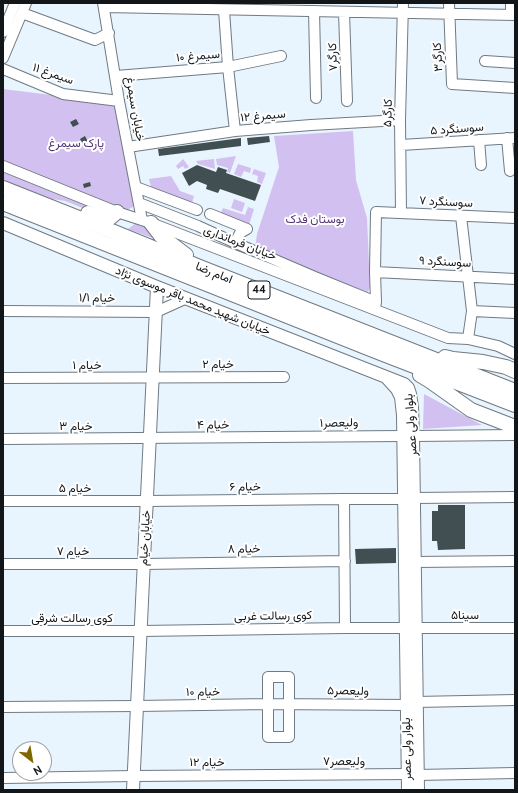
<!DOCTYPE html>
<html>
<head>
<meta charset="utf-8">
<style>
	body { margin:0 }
	#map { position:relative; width:518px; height:793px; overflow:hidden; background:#e9f5fe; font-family:Cabin,sans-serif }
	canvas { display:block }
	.frame { position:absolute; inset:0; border:4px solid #121619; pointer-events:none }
	.north { position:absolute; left:12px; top:741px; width:40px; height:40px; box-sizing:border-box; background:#fff; border:1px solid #a0a2a3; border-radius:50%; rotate:149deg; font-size:11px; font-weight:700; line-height:16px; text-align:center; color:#121619 }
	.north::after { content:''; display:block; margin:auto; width:14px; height:18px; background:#806800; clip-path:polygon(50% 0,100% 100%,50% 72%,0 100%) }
</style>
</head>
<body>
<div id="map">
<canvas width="518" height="793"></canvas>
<div class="frame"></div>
<div class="north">N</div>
</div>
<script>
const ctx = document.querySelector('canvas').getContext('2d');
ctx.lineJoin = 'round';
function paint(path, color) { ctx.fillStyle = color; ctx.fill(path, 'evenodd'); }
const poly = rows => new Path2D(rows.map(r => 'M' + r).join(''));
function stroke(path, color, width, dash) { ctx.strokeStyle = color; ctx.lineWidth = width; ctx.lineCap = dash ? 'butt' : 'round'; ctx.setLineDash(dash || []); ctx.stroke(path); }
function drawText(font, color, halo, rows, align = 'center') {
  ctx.font = font + ' Cabin,Vazirmatn,sans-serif'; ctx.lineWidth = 4; ctx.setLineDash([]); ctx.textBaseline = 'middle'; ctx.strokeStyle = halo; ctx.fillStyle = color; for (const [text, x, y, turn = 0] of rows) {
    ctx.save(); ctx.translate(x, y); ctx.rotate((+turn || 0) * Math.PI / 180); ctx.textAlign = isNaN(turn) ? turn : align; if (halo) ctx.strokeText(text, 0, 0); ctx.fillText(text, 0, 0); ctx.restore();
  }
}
const green = poly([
	[3,89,116,103,135,205,133,207,127,210,122,209,3,162],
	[353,131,356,180,367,218,370,287,368,292,347,285,255,249,257,234,279,167,274,136],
	[236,156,230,173,227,172,228,168,217,165,216,159],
	[183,159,189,167,185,169,183,166,178,169,176,166],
	[214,159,215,169,198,164,196,161],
	[238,164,251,168,250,173,244,171,241,177,234,174],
	[254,169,266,173,262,184,257,182,258,176,252,174],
	[3,172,99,210,98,214,65,201,40,197,3,182],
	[171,176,180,191,194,196,192,203,151,187,149,179],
	[234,199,245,203,242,212,231,208],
	[248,207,254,209,249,225,220,215,223,208,245,215],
	[136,223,147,226,158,240,128,229],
	[424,394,482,425,423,429]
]);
const building = poly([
	[76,119,79,124,73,127,70,122],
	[85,136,88,142,83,145,80,139],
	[269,136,270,142,248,145,247,138],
	[241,138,241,146,159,156,158,149],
	[197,165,216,172,218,167,227,170,226,173,261,185,255,201,220,189,218,193,206,189,207,185,197,181,189,186,182,173],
	[90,182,91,186,84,188,83,184],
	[438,505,465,505,465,549,438,550,437,541,432,541,432,511,438,511],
	[396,548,396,563,356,564,355,549]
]);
const minor = poly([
	[103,3,119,101,142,220],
	[449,3,452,84,515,88],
	[511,3,511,15],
	[104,7,515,15],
	[224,10,228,67,235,131],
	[314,11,316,98],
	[344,12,347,101],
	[22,13,95,40,109,33],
	[3,32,15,3],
	[3,58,26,3],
	[485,61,515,63],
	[3,69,63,94,119,101],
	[116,76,228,67,281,56],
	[507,138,510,171],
	[479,140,481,165],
	[401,145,515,138],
	[128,147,235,131,311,125,400,120],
	[3,166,117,212,151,223,448,338,468,339,498,346,515,354],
	[136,187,197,210],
	[139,203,198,226,238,244,315,277,376,302],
	[401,212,400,120,403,3],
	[210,214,247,229,240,233,238,237,238,244],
	[461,216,472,311,468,339],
	[375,272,515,279],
	[375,308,376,302,375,272,376,212,515,218],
	[3,311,156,312,187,298],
	[472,311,515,313],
	[3,378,284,377],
	[413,436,515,435],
	[3,439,403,436],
	[414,498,515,497],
	[344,499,345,628],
	[3,501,147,501,344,499,404,499],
	[415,562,515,561],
	[3,564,144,564,345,561],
	[3,631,141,631,345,628,515,628],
	[268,677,289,677,289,737,268,737,268,677],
	[416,702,515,700],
	[3,707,137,706,268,704,407,705],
	[417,775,515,773],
	[3,778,134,776,408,774]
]);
const major = poly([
	[3,223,157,287,404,384,408,388,410,394,412,407,413,436,418,790],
	[387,378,397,389,401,397,403,415,408,790],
	[133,790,157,287]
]);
const highway = poly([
	[3,188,114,232,202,268,515,391],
	[3,203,378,352,515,405],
	[88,213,102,218,110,218,117,212],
	[151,223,161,236,186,255],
	[445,357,453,359,483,362,506,367,515,371],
	[420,375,430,381,471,410,515,427]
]);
const shields = [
	[259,290,22]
];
const shieldNames = [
	["44",259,290]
];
const streetNames = [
	["سیمرغ ۱۰",198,56,-5],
	["کارگر۷",333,57,-92],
	["کارگر۳",438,57,-93],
	["سیمرغ ۱۱",53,74,19],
	["خیابان سیمرغ",135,109,80],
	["کارگر۵",388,113,-89],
	["سیمرغ ۱۲",263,116,-5],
	["سوسنگرد ۵",457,129,-4],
	["سوسنگرد ۷",446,202,3],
	["خیابان فرمانداری",240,243,21],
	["سوسنگرد ۹",445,262,3],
	["امام رضا",214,273,22],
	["خیام ۱/۱",97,298,1],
	["خیابان شهید محمد باقر موسوی نژاد",193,301,22],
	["خیام ۲",218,364],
	["خیام ۱",87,365],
	["ولیعصر۱",339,423,-1],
	["خیام ۴",213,425,-1],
	["بلوار ولی عصر",411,425,-94],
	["خیام ۳",76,426],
	["خیام ۶",245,487,-1],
	["خیام ۵",75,488],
	["خیابان خیام",145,538,-87],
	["خیام ۸",244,549,-1],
	["خیام ۷",73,551],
	["سینا۵",465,615],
	["کوی رسالت غربی",273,616,-1],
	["کوی رسالت شرقی",72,618],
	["ولیعصر۵",348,691,1],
	["خیام ۱۰",203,692,-1],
	["بلوار ولی عصر",407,749,-91],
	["ولیعصر۷",344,761],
	["خیام ۱۲",207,762]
];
const parkNames = [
	["پارک سیمرغ",76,143],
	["بوستان فدک",315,219]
];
paint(green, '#d2c0f0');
paint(building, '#424f52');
stroke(minor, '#707a82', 12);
stroke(major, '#707a82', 14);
stroke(highway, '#707a82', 16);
stroke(minor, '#fff', 10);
stroke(major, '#fff', 12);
stroke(highway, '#fff', 14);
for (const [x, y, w] of shields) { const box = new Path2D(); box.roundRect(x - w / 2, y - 9, w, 18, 3); ctx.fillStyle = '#fff'; ctx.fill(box); stroke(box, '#121619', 1); }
drawText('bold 11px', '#121619', null, shieldNames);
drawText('12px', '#121619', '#fff', streetNames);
drawText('12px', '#533676', '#fff', parkNames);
</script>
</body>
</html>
